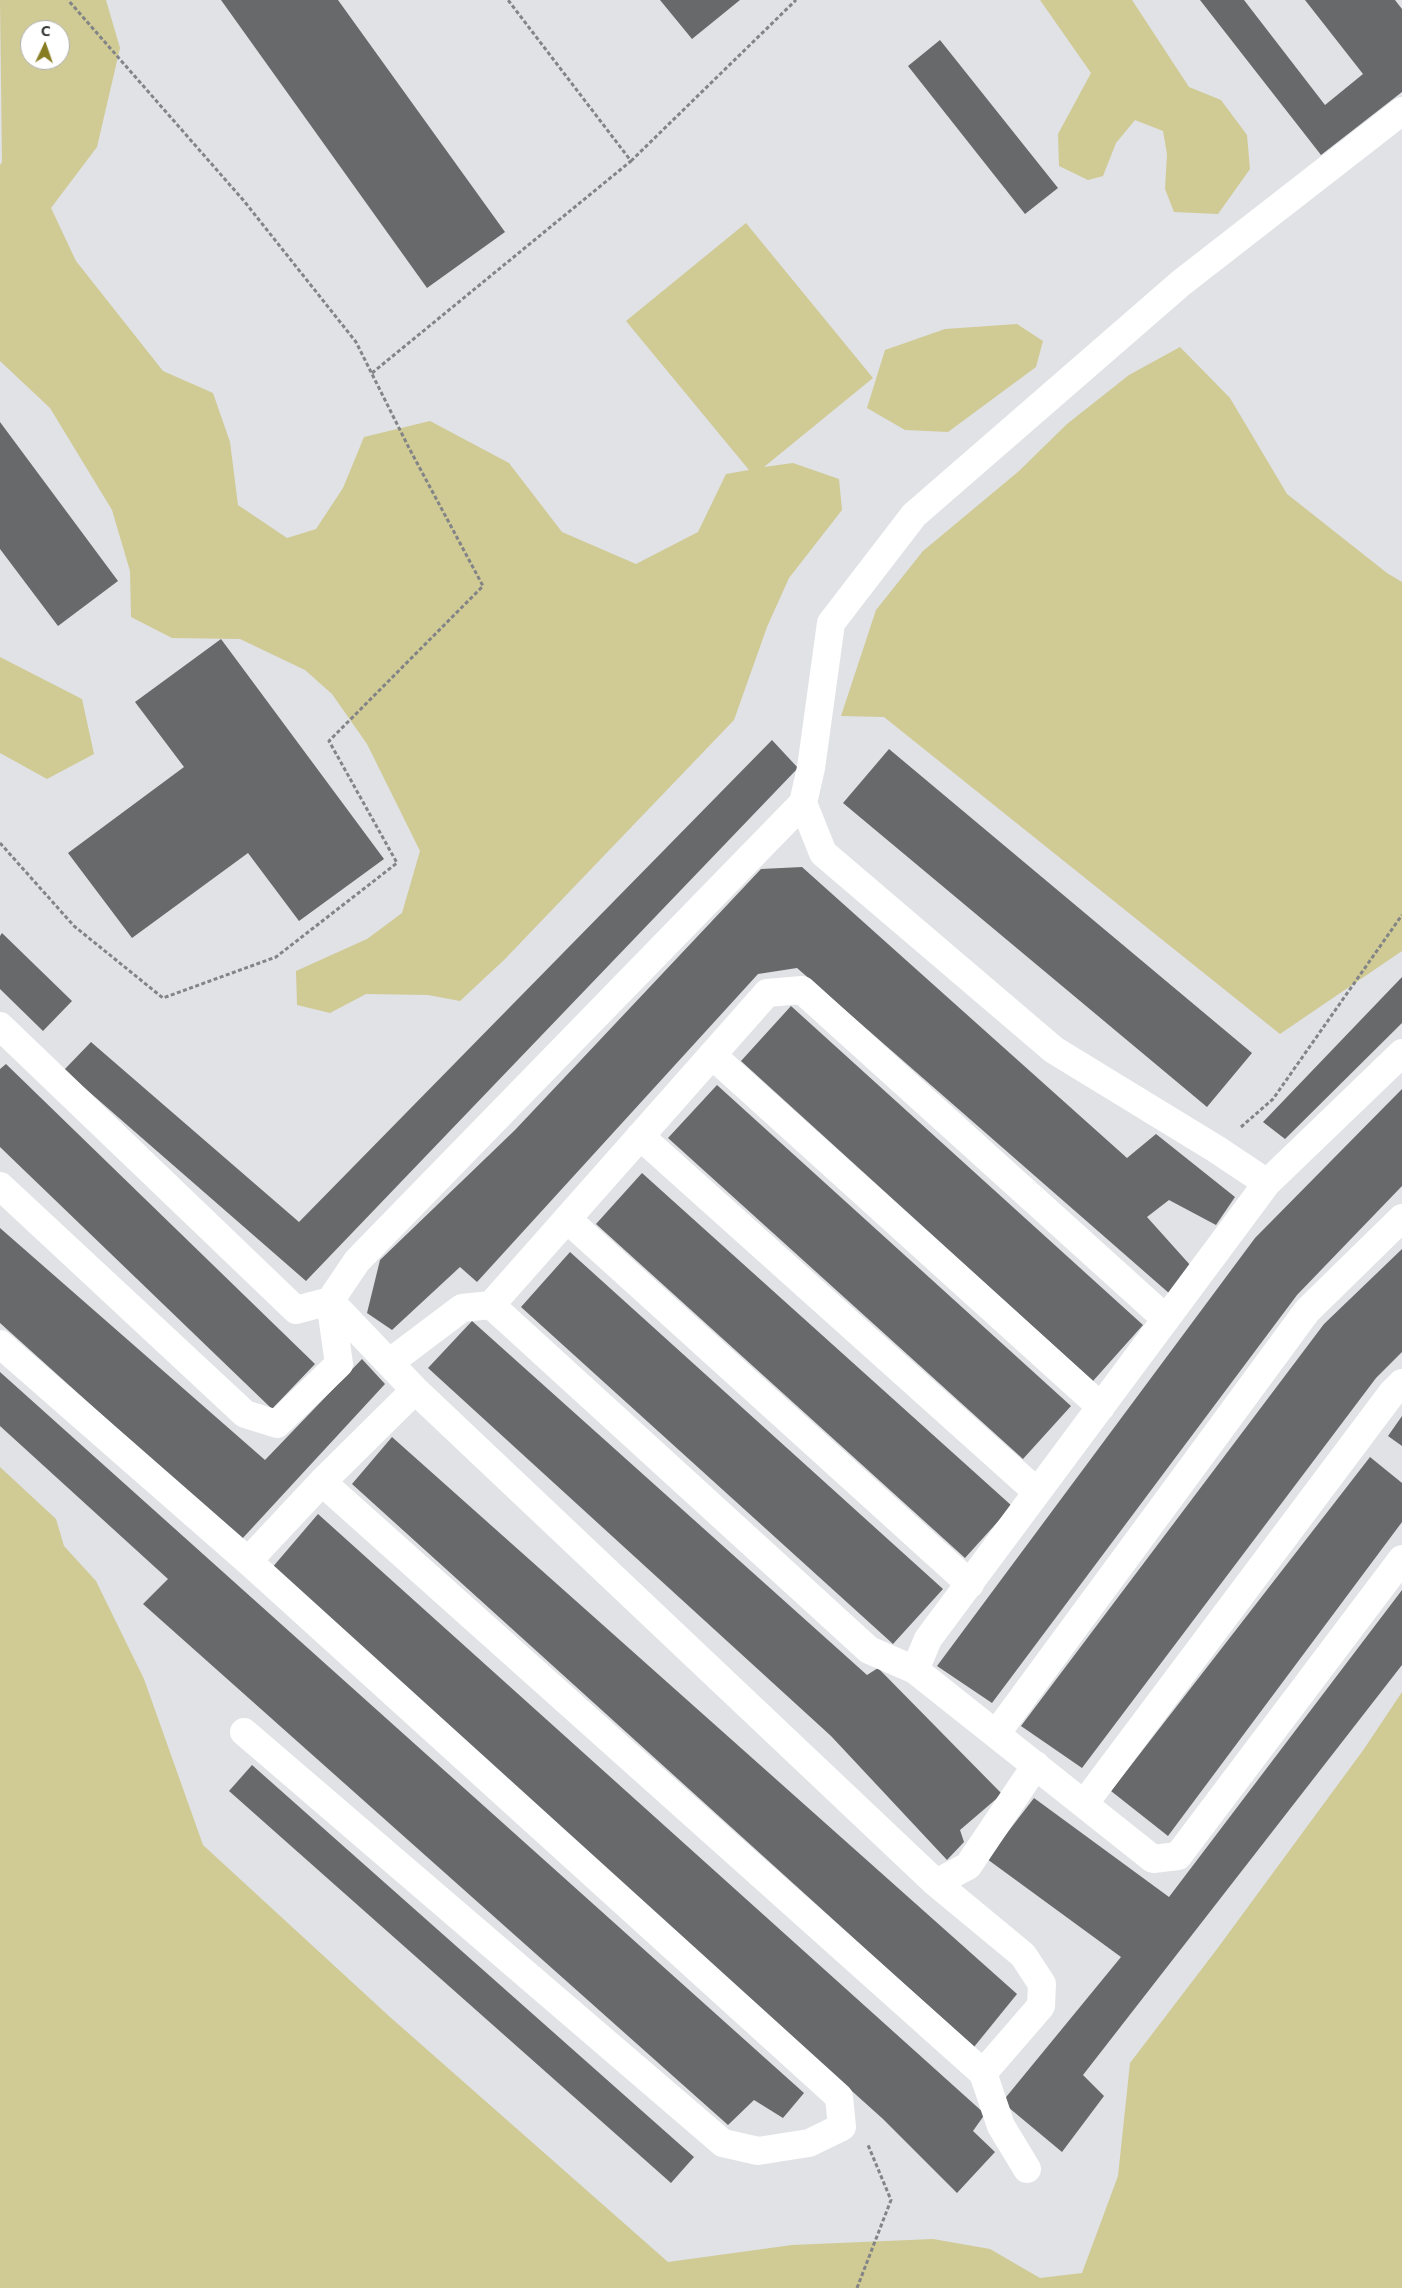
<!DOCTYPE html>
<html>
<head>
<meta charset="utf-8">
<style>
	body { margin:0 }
	#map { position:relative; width:1402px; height:2288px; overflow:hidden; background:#e0e2e5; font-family:Commissioner,sans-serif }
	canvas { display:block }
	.north { position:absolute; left:20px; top:20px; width:50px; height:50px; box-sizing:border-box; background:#fff; border:1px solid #aeafaf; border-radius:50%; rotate:3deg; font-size:14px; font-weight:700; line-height:20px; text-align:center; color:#353637 }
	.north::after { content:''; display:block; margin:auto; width:18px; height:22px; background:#887c22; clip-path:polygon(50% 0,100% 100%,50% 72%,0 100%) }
</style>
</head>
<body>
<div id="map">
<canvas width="1402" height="2288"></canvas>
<div class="north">С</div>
</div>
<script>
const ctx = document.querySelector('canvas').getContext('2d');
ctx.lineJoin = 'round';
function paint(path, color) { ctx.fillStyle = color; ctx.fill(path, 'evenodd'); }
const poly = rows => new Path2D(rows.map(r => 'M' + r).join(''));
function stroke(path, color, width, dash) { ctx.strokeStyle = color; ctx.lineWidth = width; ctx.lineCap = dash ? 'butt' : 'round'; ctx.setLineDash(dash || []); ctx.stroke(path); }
const green = poly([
	[0,0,106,0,120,48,97,147,51,208,76,261,163,371,213,393,230,442,238,505,287,538,316,529,343,488,364,437,430,421,509,463,562,532,636,564,698,532,726,474,749,470,626,321,746,223,873,378,764,467,793,463,839,479,842,510,789,578,767,627,734,720,504,960,460,1001,428,995,366,994,330,1013,297,1005,296,971,367,939,402,913,420,851,367,744,332,694,305,670,240,639,172,638,131,617,130,571,112,510,50,408,0,361,0,165,2,162],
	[30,30,60,30,60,60,30,60],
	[1040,0,1132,0,1189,87,1221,100,1247,135,1250,169,1218,214,1174,212,1165,189,1167,154,1163,131,1135,120,1116,143,1103,176,1088,180,1059,166,1058,134,1091,73],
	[1017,324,1043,341,1036,367,948,432,905,430,867,408,885,350,945,329],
	[1180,347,1230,398,1287,494,1387,573,1402,582,1402,951,1280,1034,884,717,841,716,876,610,923,551,1019,471,1067,424,1129,375],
	[0,657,82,699,94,754,47,779,0,753],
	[0,1467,56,1519,64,1546,96,1581,144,1679,203,1845,390,2017,668,2262,792,2245,933,2239,990,2249,1040,2278,1082,2273,1118,2176,1130,2063,1217,1949,1364,1749,1402,1692,1402,2288,0,2288]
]);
const building = poly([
	[221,0,338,0,505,232,427,288],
	[660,0,740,0,692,39],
	[1200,0,1244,0,1325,105,1363,74,1305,0,1395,0,1402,9,1402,92,1321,155],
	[940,40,1058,188,1025,214,908,66],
	[0,422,118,581,58,626,0,549],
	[221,639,384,859,299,921,248,853,132,938,68,853,184,767,135,702],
	[772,740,798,768,306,1281,64,1070,91,1042,299,1222],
	[889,749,1252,1053,1207,1107,843,803],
	[802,867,1127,1158,1156,1134,1235,1197,1216,1225,1169,1200,1147,1217,1191,1266,1170,1294,797,968,758,974,477,1282,460,1267,392,1330,367,1313,380,1260,515,1130,761,869],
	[2,933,72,1001,43,1031,0,989,0,936],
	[1402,977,1402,1023,1285,1139,1263,1122],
	[791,1006,1143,1325,1093,1381,741,1061],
	[6,1064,315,1364,272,1409,0,1147,0,1069],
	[717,1085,1071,1406,1023,1459,668,1138],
	[1402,1089,1402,1186,1297,1295,992,1703,937,1666,1255,1238],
	[642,1173,1012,1506,965,1558,596,1224],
	[0,1228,265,1460,362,1359,385,1384,241,1540,0,1323],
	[1402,1249,1402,1352,1376,1378,1082,1768,1021,1726,1324,1324],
	[570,1252,943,1589,893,1644,521,1307],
	[472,1321,867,1675,878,1668,1002,1794,960,1830,964,1842,947,1860,831,1736,428,1368],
	[0,1372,804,2093,783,2118,754,2100,728,2125,143,1604,168,1579,0,1426],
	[1402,1416,1402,1446,1388,1436],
	[392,1437,1017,1994,974,2047,352,1484],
	[1370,1457,1402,1483,1402,1522,1168,1836,1111,1791],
	[318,1514,985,2114,973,2131,995,2152,957,2193,883,2119,271,1569],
	[1402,1590,1402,1665,1083,2075,1104,2096,1062,2152,1002,2102,1121,1957,987,1859,1034,1798,1169,1897],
	[252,1765,694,2157,671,2183,229,1791]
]);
const path = poly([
	[631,161,796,0],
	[372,373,631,161,508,0],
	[0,843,74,926,163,998,276,957,397,863,329,741,483,586,409,448,356,342,244,201,68,0],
	[1241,1127,1273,1099,1402,915],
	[857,2288,891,2200,868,2145]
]);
const minor = poly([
	[803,803,811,768,831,623,914,515,1181,283,1402,111],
	[0,1026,296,1310,330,1301,357,1261,803,803,823,853,1054,1050,1216,1149,1267,1183],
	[712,1055,1101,1407],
	[640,1136,1037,1492],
	[0,1186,245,1414,277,1424,339,1364,330,1301],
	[567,1219,970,1584],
	[491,1305,767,993,802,990,1166,1319],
	[0,1344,248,1561],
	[389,1363,462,1308,491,1305,869,1650,915,1670,1153,1859,1178,1856,1402,1559],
	[322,1482,415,1390],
	[915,1670,928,1639,1267,1183,1402,1053],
	[244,1732,723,2143,758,2151,809,2143,842,2127,839,2097,248,1561,322,1482,983,2073,1041,2006,1042,1984,1023,1955,936,1883,415,1390,330,1301],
	[996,1734,1307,1311,1402,1218],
	[1084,1804,1392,1393,1402,1383],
	[936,1883,968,1866,1036,1765],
	[983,2073,1001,2126,1027,2169]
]);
paint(green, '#d0ca95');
paint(building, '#67696b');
stroke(path, '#828486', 3, [4, 2.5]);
stroke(minor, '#fff', 28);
</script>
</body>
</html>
